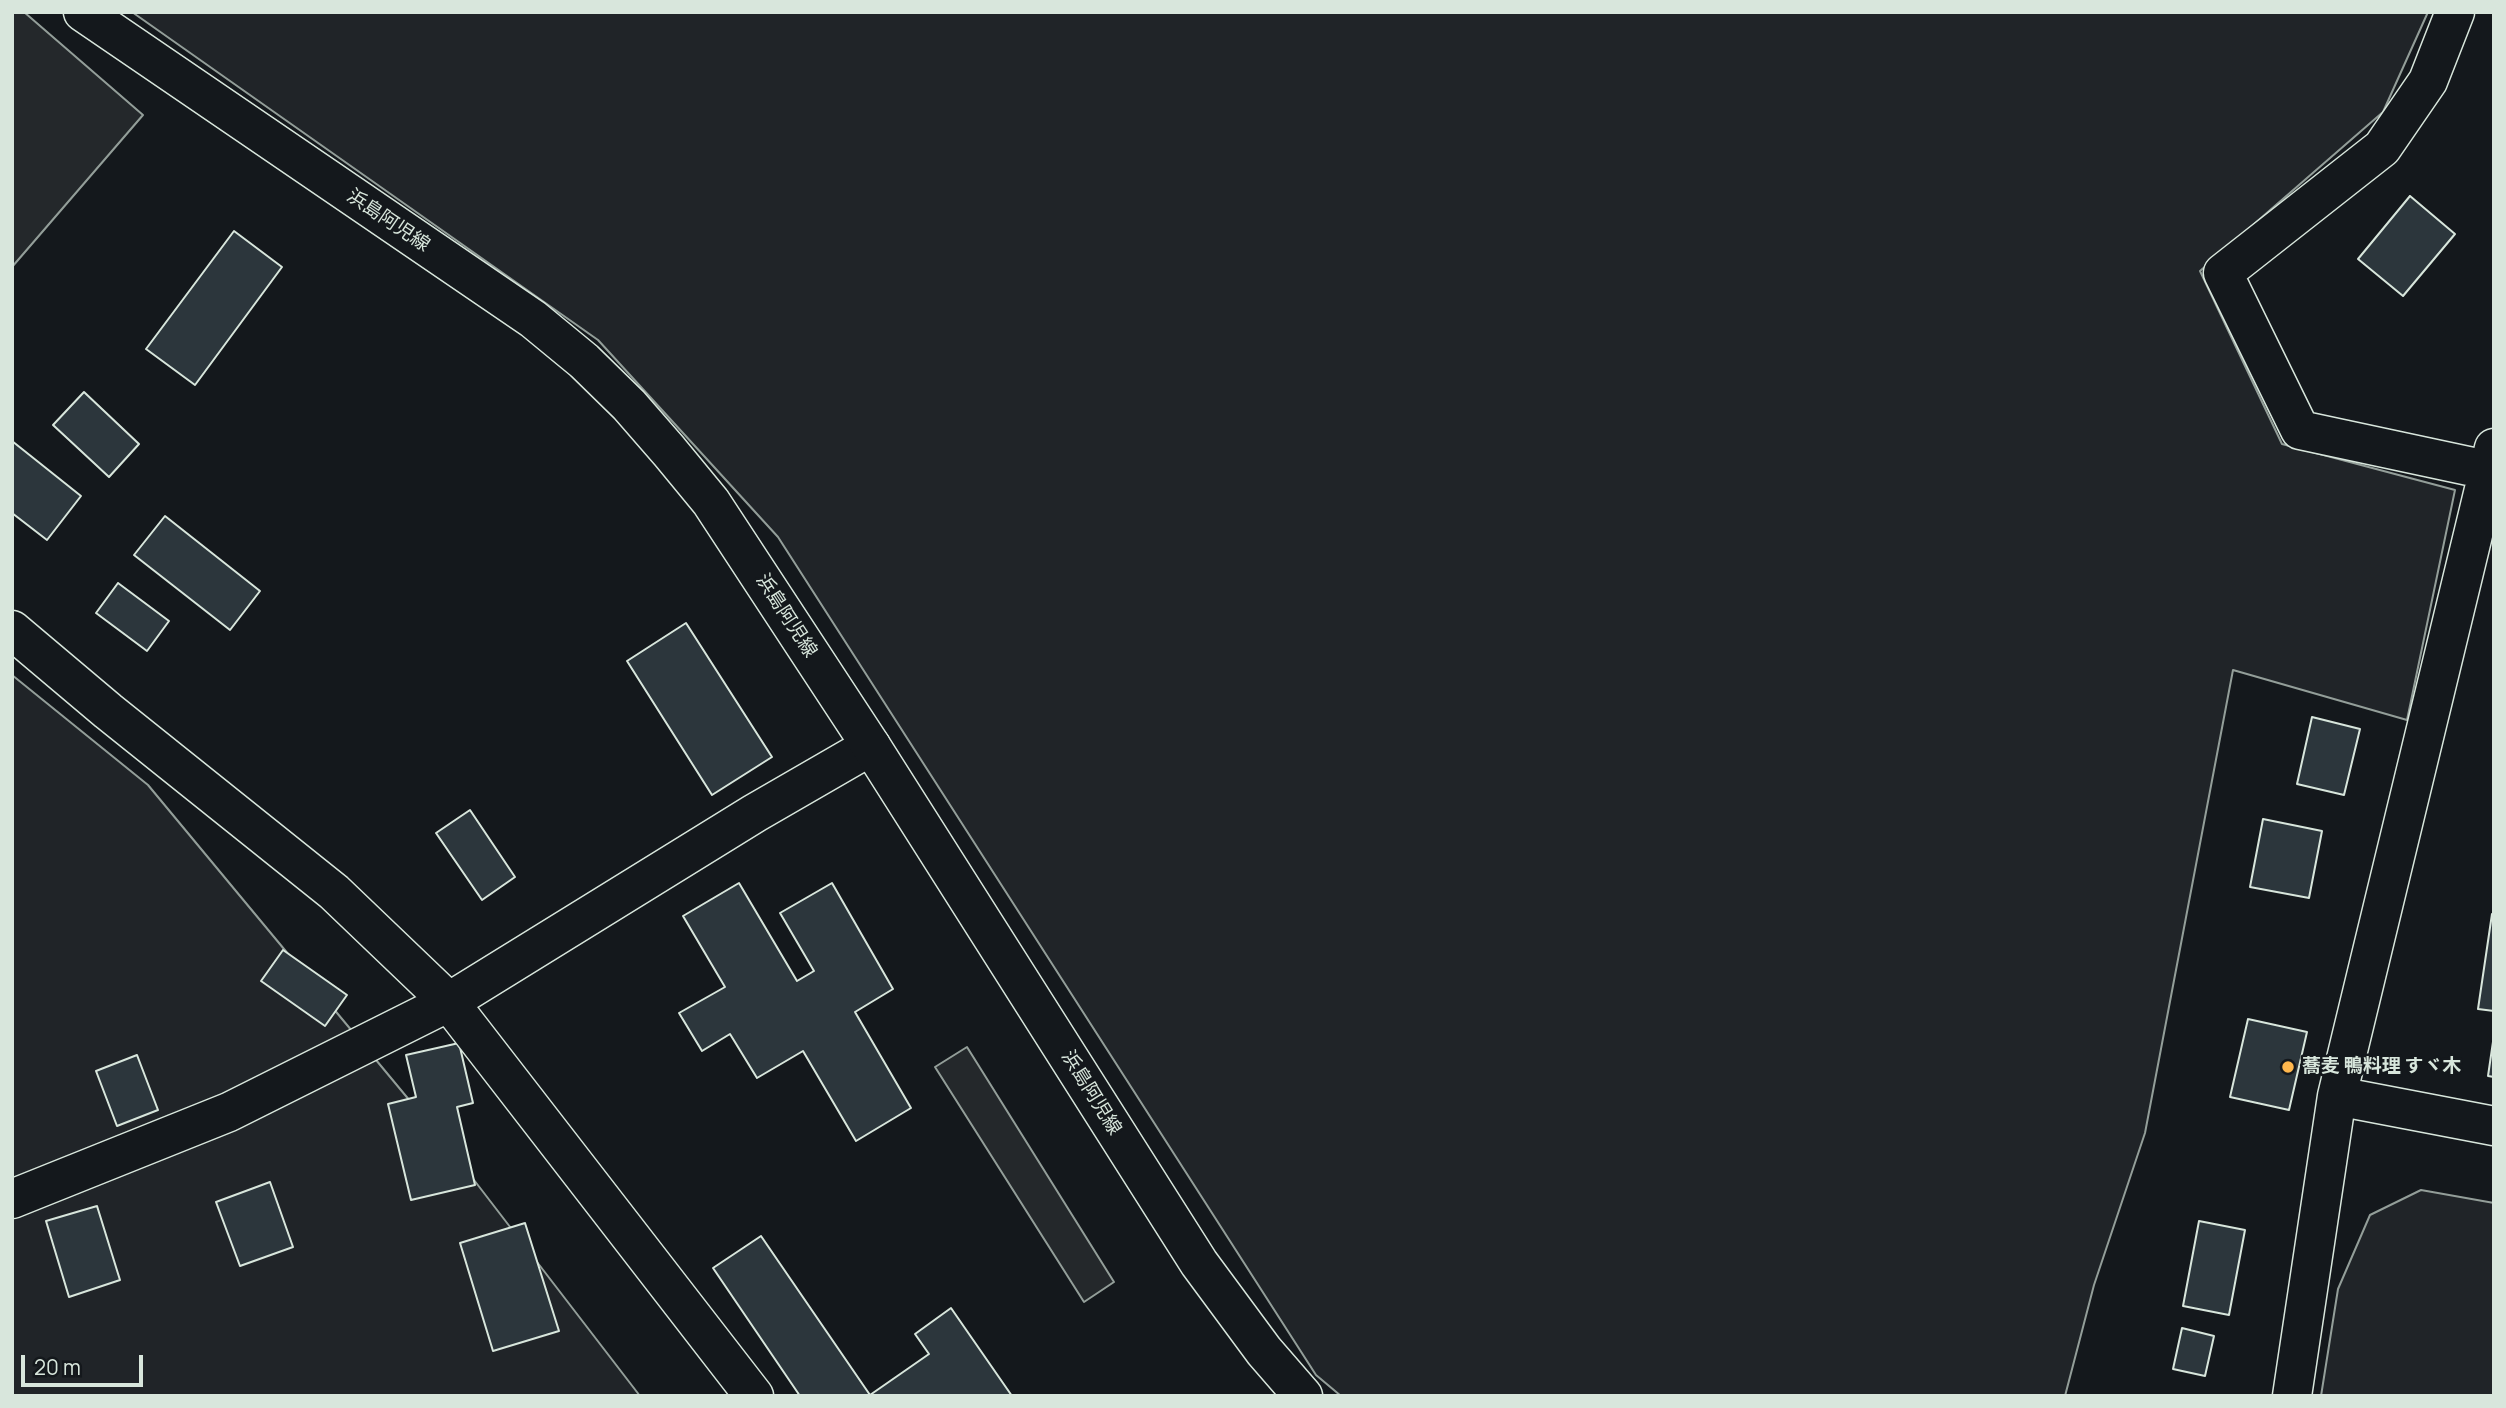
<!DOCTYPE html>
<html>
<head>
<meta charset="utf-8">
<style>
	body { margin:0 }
	#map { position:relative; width:2506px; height:1408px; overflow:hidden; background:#14181c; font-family:Manrope,sans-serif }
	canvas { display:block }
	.frame { position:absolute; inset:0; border:14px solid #d8e6dc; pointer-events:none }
	.scale { position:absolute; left:21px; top:1355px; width:122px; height:32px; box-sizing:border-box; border:4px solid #d8e6dc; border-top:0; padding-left:9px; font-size:21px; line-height:24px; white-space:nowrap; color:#d8e6dc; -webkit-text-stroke:5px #14181c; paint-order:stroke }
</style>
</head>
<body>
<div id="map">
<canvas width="2506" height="1408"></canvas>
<div class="frame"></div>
<div class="scale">20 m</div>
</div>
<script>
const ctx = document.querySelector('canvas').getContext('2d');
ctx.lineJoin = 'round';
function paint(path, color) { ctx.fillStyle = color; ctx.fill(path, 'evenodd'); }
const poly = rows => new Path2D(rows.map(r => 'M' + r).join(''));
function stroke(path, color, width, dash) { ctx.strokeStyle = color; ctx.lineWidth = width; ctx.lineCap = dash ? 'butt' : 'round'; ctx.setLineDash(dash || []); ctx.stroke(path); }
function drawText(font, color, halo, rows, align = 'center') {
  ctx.font = font + ' Manrope,"Noto Sans JP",sans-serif'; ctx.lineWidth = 5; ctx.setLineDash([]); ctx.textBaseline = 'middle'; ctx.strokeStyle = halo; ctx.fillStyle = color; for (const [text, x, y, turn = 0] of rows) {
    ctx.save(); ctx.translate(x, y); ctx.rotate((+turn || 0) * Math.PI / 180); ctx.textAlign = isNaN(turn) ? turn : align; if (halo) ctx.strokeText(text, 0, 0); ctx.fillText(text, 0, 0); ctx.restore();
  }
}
const green = poly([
	[132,12,2428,12,2383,112,2200,271,2282,444,2455,490,2407,720,2233,670,2145,1133,2094,1285,2065,1396,1341,1396,1316,1375,778,537,598,340,132,12],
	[12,675,148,785,454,1154,640,1396,12,1396,12,675],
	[2421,1190,2494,1203,2494,1396,2321,1396,2338,1289,2370,1215,2421,1190]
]);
const parking = poly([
	[13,12,24,12,143,115,12,267,13,12],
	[967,1047,1114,1282,1084,1302,935,1067,967,1047]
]);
const building = poly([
	[2410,196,2455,234,2403,296,2358,259,2410,196],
	[234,231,282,267,195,385,146,349,234,231],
	[84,392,139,444,109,477,53,425,84,392],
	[12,441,81,496,47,540,12,513,12,441],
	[165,516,260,591,230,630,134,555,165,516],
	[118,583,169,621,147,651,96,613,118,583],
	[686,623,772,757,712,795,627,661,686,623],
	[2312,717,2360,729,2344,795,2297,784,2312,717],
	[470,810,515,877,482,900,436,833,470,810],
	[2263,819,2322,831,2309,898,2250,887,2263,819],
	[739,883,797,981,814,971,780,913,832,883,893,989,855,1012,911,1108,856,1141,803,1051,757,1078,730,1034,702,1051,679,1013,725,987,683,916,739,883],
	[2492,914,2494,914,2494,1011,2478,1009,2492,914],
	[283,950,347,995,325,1026,261,981,283,950],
	[2248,1019,2307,1032,2289,1110,2230,1097,2248,1019],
	[2494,1035,2494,1077,2488,1076,2494,1035],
	[459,1043,473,1103,457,1107,475,1185,411,1200,388,1104,416,1097,406,1055,459,1043],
	[137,1055,158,1110,117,1126,96,1071,137,1055],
	[270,1182,293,1247,240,1266,216,1202,270,1182],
	[97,1206,120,1280,69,1297,46,1221,97,1206],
	[2199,1221,2245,1230,2229,1315,2183,1306,2199,1221],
	[525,1223,559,1331,493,1351,460,1243,525,1223],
	[761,1236,870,1395,929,1354,915,1334,951,1308,1012,1396,800,1396,713,1268,761,1236],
	[2182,1328,2214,1336,2205,1376,2173,1369,2182,1328]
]);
const minor = poly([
	[2455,12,2428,81,2382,148,2223,273,2300,430,2487,470],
	[12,630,108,711,334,892,449,1002,754,1396],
	[2337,1096,2494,1126],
	[12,1199,229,1112,449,1002,755,813,871,746],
	[2292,1396,2337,1096,2494,448]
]);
const major = poly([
	[83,12,533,319,584,361,629,405,669,451,711,502,871,746,1199,1263,1264,1351,1303,1396]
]);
const markers = [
	[2288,1067,7,"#ffb74d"]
];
const streetNames = [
	["浜島阿児線",388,221,34],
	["浜島阿児線",786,616,57],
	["浜島阿児線",1091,1093,58]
];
const poiNames = [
	["蕎麦 鴨料理 すヾ木",2302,1067]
];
paint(green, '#202428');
stroke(green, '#939e99', 2);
paint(parking, '#24282b');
stroke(parking, '#939e99', 2);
paint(building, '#2c363c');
stroke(building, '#d8e6dc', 2);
stroke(minor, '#d8e6dc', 41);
stroke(major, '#d8e6dc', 41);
stroke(minor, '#14181c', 38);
stroke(major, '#14181c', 38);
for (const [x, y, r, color] of markers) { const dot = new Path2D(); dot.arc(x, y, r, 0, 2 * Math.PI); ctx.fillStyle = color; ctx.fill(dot); stroke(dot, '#14181c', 2.5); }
drawText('19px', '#d8e6dc', '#14181c', streetNames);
drawText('bold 19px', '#d8e6dc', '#14181c', poiNames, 'left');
</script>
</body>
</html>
